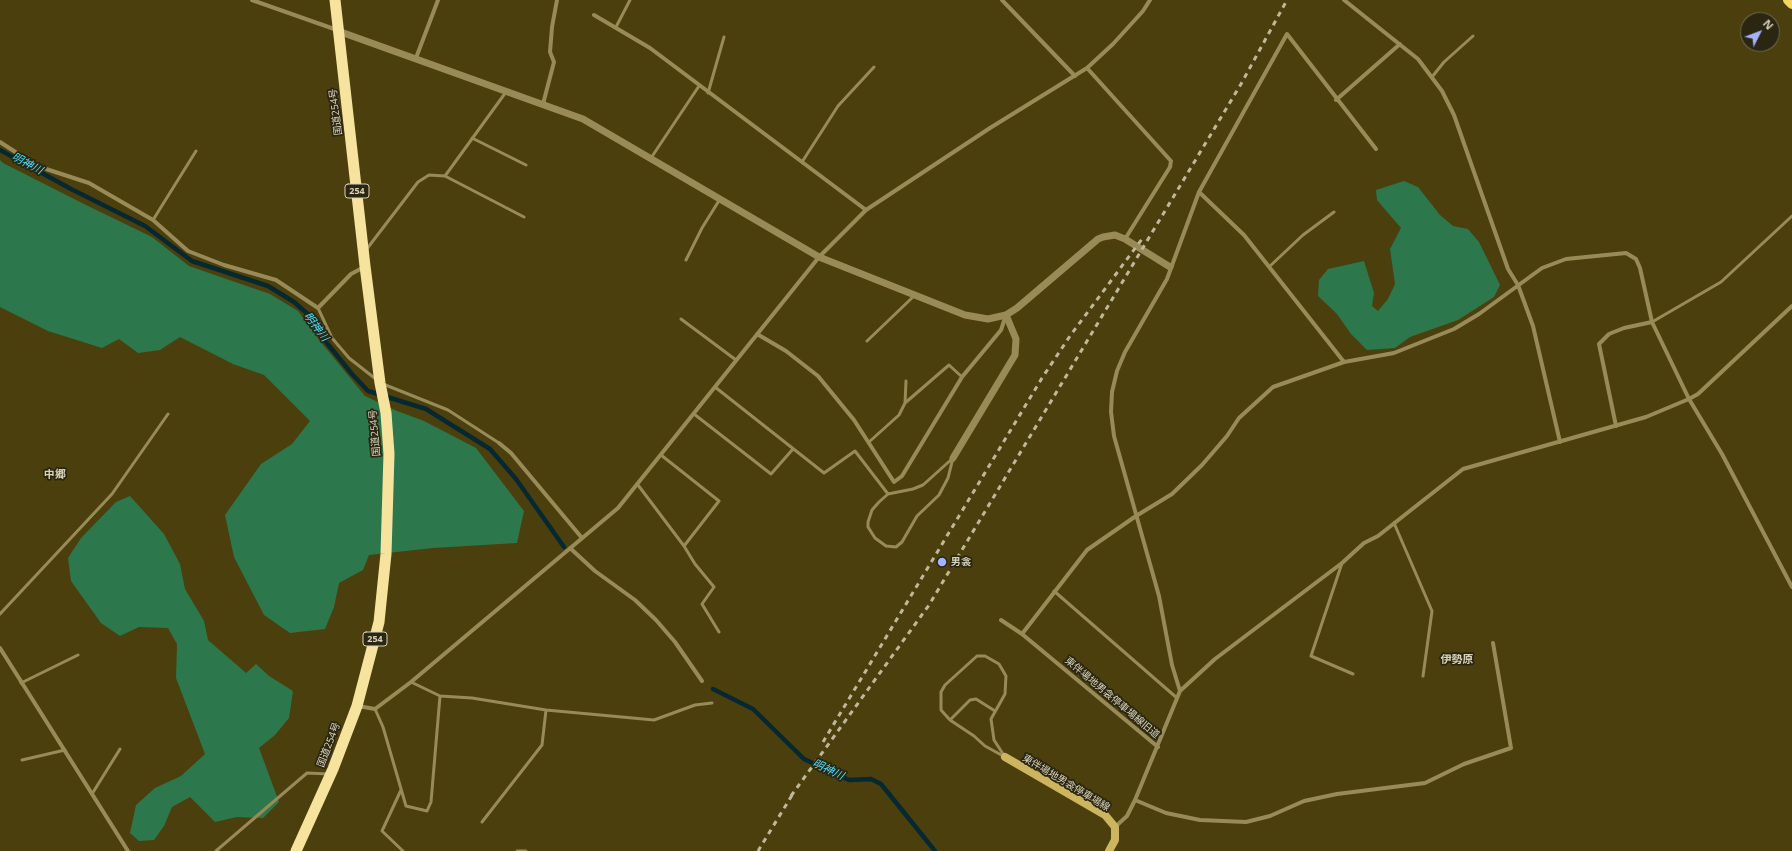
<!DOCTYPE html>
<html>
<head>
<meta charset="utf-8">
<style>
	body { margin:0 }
	#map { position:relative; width:1792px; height:851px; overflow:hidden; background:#4b3f0d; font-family:"Noto Sans",sans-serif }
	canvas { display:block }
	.north { position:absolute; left:1740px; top:12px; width:40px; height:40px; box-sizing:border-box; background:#2b2612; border:1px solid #706b55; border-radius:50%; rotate:48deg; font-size:11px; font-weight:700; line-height:16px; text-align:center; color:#d8d2b9 }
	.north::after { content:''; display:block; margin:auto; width:14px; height:18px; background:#a3b2fd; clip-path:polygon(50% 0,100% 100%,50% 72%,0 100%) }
</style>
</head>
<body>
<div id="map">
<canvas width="1792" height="851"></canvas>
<div class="north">N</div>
</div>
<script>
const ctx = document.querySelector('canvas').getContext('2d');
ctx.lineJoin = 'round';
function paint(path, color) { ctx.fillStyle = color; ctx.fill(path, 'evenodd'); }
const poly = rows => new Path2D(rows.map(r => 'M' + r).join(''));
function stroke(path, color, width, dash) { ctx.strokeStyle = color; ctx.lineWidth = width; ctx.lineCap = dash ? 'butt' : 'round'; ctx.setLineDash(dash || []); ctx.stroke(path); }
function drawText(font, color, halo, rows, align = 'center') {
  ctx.font = font + ' "Noto Sans","Noto Sans JP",sans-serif'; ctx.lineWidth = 3.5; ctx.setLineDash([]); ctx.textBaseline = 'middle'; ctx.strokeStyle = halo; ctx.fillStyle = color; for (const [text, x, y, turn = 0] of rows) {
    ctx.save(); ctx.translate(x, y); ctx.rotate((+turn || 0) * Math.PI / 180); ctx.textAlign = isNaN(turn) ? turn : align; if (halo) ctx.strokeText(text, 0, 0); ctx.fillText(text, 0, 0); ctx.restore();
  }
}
const forest = poly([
	[0,160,3,163,82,203,152,237,189,266,270,294,298,311,320,341,365,396,397,411,424,421,476,448,524,511,517,543,433,548,369,555,363,570,339,583,334,607,325,629,290,633,264,615,234,557,225,515,261,464,292,444,310,421,264,375,233,364,180,337,160,350,138,353,119,339,102,348,48,331,0,307],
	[1404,181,1418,187,1440,215,1453,226,1468,229,1479,242,1500,285,1494,297,1458,320,1410,337,1395,348,1367,350,1351,334,1337,314,1318,296,1319,280,1328,269,1364,261,1374,293,1372,306,1378,311,1388,299,1395,284,1390,249,1401,228,1377,200,1376,190],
	[130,496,164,534,180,564,185,589,204,621,208,640,246,673,256,664,269,676,293,691,289,718,275,735,259,748,279,802,263,818,237,817,215,822,190,797,172,807,164,826,154,840,139,841,130,833,136,805,155,788,181,776,205,754,176,678,177,644,168,628,139,627,120,636,101,623,71,581,68,558,81,538,116,502]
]);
const stream = poly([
	[0,150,71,189,145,226,192,261,268,286,294,302,310,316,322,337,352,374,368,391,426,409,490,449,516,479,564,547],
	[713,689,753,709,804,759,849,780,871,779,881,784,935,851]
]);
const service = poly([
	[616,27,630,0],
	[1432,77,1444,62,1473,36],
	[708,93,724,37],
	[472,138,526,165],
	[651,158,699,86],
	[802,162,838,106,874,67],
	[445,176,524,217],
	[153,220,196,151],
	[366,250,418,182,429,175,445,176,506,92],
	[686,260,702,228,720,199],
	[1270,266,1303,235,1334,212],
	[318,308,332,338,349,358,377,380],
	[681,319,736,360],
	[1652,322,1721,282,1792,216],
	[867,341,914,296],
	[383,384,448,410,499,443],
	[715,387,824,473,855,451,888,494],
	[905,403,949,365,962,377],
	[694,414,771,474,793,449],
	[869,442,899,415,905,403,906,381],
	[661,455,719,501,684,546],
	[953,458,948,478,939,495,917,516,902,542,896,547,886,546,875,538,868,527,868,522,872,510,879,502,888,494,913,489,923,485,953,458],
	[638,485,684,546,695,564,714,587,702,604,719,632],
	[1394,523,1432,611,1423,676],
	[1342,563,1311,656,1353,674],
	[1054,591,1177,698],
	[0,614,112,494,168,414],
	[977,656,985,656,999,664,1006,676,1005,694,991,719,994,740,1005,757,985,746,974,736,950,720,941,710,941,692,945,685,977,656],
	[411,682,440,696,472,698,546,710,542,745,482,822],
	[21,683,78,655],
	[375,709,383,727,406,806,427,811,431,802,440,696],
	[546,710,654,720,695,705,712,703],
	[950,720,970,700,976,699,995,711],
	[22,760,65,750],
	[401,790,382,831,403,851],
	[92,794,120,749],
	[216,851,307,773,329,774],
	[517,851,526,851]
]);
const minor = poly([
	[252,0,337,30],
	[1002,0,1075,76],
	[1344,0,1418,59,1442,91,1454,115,1508,269,1518,285,1533,326,1560,442],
	[594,15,650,48,866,210],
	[416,58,438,0],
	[1087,68,1171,161,1170,167,1125,239],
	[1336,100,1400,44],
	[543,104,554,62,550,52,552,27,557,0],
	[0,142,37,166,89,183,153,220,188,251,224,265,276,280,318,308,351,274,364,267],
	[1199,192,1244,235,1344,362],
	[757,334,786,351,818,376,854,420,894,482,902,476,962,377,1001,330,1006,315],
	[1616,426,1599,344,1609,334,1624,328,1652,322],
	[499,443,511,453,582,538],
	[570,548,595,571,635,600,656,620,675,642,702,681],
	[1001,620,1022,634,1158,747],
	[1022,634,1087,550,1136,516,1172,494,1202,465,1227,436,1239,418,1273,387,1344,362,1394,353,1454,329,1479,314,1542,268,1566,259,1626,253,1636,259,1640,268,1652,322,1689,399,1722,454,1792,587],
	[0,648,128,851],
	[1180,691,1215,659,1342,563,1364,543,1378,536,1463,469,1646,417,1689,399,1698,394,1792,306],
	[358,706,375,709,411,682,618,508,819,257,866,210,990,128,1087,68,1113,44,1143,11,1150,0],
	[1135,800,1166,813,1200,820,1246,822,1270,816,1304,801,1337,794,1425,783,1464,764,1511,748,1493,643],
	[1115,827,1127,816,1135,800,1180,691,1172,665,1159,596,1114,436,1111,412,1112,392,1117,371,1125,352,1167,279,1199,192,1287,34,1376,149]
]);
const tertiary = poly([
	[338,31,583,119,819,257,965,315,988,319,1006,315,1017,308,1098,239,1103,237,1115,235,1125,239,1170,267],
	[953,458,1015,355,1016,339,1006,315]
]);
const secondary = poly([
	[1005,757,1105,815,1115,827,1115,840,1109,851]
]);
const primary = poly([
	[1788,0,1792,4]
]);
const trunk = poly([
	[296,851,333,769,357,706,379,622,386,554,389,454,386,413,380,383,365,266,335,0]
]);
const rail = poly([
	[823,742,1042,378,1070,336,1142,239],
	[791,796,929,605,1241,84,1287,0],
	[758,851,794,792]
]);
const markers = [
	[942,562,5,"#a3b2fd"]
];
const shields = [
	[357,191,24],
	[375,639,24]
];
const shieldNames = [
	["254",357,191],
	["254",375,639]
];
const streetNames = [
	["国道254号",336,112,-97],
	["国道254号",375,433,-95],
	["東伴場地男衾停車場線旧道",1112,698,40],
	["国道254号",329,745,-69],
	["東伴場地男衾停車場線",1066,783,31]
];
const poiNames = [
	["男衾",951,562]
];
const waterNames = [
	["明神川",27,164,28],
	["明神川",316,327,53],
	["明神川",828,770,25]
];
const neighbourhoodNames = [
	["中郷",55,475],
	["伊勢原",1457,660]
];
paint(forest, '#2c784c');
stroke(stream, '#062931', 4.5);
stroke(service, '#998b57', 3);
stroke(minor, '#998b57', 4);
stroke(tertiary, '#998b57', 7);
stroke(secondary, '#ccb55e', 8);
stroke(primary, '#f3d561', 10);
stroke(trunk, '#f6e49e', 11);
stroke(rail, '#bfb89b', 3, [5, 5]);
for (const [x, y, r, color] of markers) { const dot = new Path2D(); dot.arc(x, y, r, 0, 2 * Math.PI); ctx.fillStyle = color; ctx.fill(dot); stroke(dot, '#2b2612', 1.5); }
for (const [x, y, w] of shields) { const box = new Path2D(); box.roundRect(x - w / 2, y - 7, w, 14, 3); ctx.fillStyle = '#2b2612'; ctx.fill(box); stroke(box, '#d8d2b9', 1); }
drawText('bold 9px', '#d8d2b9', null, shieldNames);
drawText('10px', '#d8d2b9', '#2b2612', streetNames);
drawText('bold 10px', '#d8d2b9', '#2b2612', poiNames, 'left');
drawText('italic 11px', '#42dfff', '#2b2612', waterNames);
drawText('bold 11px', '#d8d2b9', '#2b2612', neighbourhoodNames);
</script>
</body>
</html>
